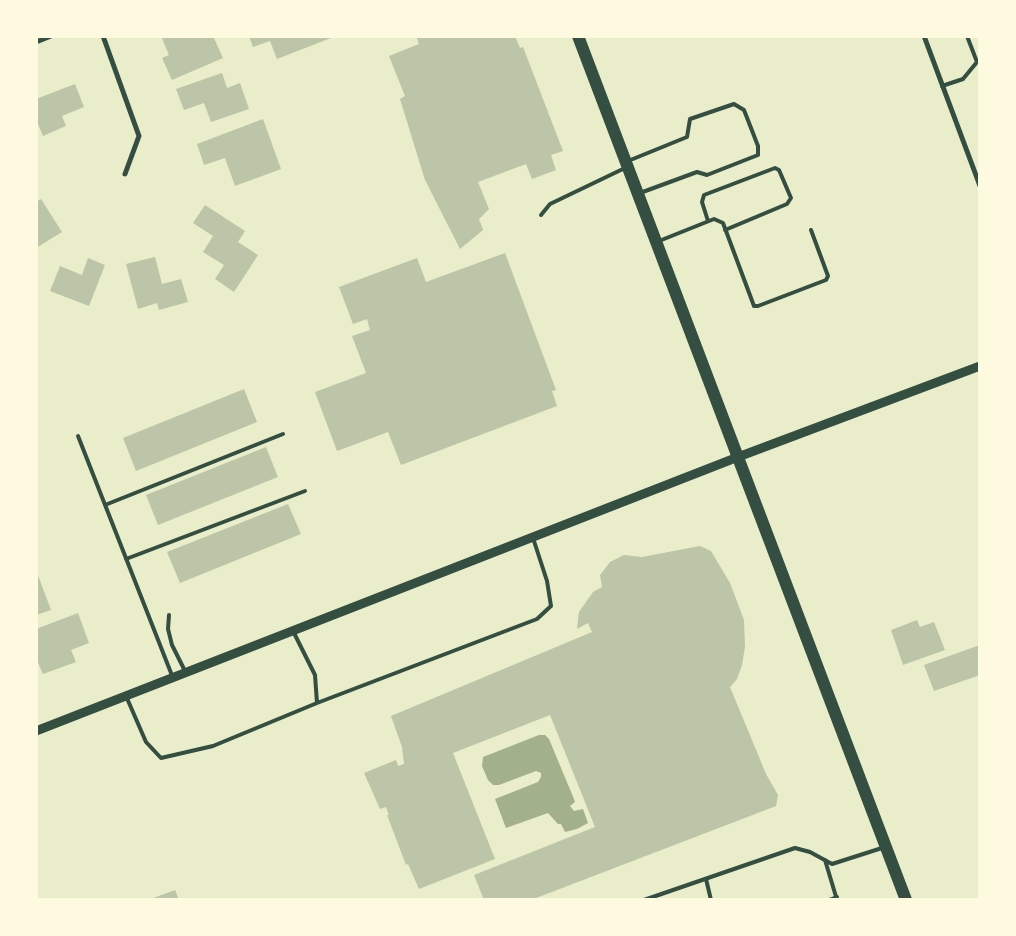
<!DOCTYPE html>
<html>
<head>
<meta charset="utf-8">
<style>
	body { margin:0 }
	#map { position:relative; width:1016px; height:936px; overflow:hidden; background:#e9edc9; font-family:"Nunito Sans",sans-serif }
	canvas { display:block }
	.frame { position:absolute; inset:0; border:38px solid #fefae0; pointer-events:none }
</style>
</head>
<body>
<div id="map">
<canvas width="1016" height="936"></canvas>
<div class="frame"></div>
</div>
<script>
const ctx = document.querySelector('canvas').getContext('2d');
ctx.lineJoin = 'round';
function paint(path, color) { ctx.fillStyle = color; ctx.fill(path, 'evenodd'); }
const poly = rows => new Path2D(rows.map(r => 'M' + r).join(''));
function stroke(path, color, width, dash) { ctx.strokeStyle = color; ctx.lineWidth = width; ctx.lineCap = dash ? 'butt' : 'round'; ctx.setLineDash(dash || []); ctx.stroke(path); }
const water = poly([
	[539,735,545,735,549,739,574,799,575,802,570,806,574,811,583,809,588,823,577,829,565,832,561,824,558,824,548,813,506,828,495,799,538,782,541,777,541,773,536,771,499,785,493,785,488,780,482,766,483,757]
]);
const building = poly([
	[161,36,213,36,223,58,172,80,162,58,169,55],
	[249,36,336,36,277,59,270,41,253,47],
	[416,36,515,36,520,48,523,47,563,151,551,155,556,170,532,179,526,164,478,182,489,209,479,219,483,230,460,249,425,180,400,99,405,96,389,56,419,44],
	[222,73,227,88,240,83,249,109,211,122,204,103,184,110,176,89],
	[75,84,84,107,62,116,66,126,43,136,36,119,36,99],
	[263,119,281,169,235,186,225,158,204,165,197,144],
	[41,199,62,232,36,248,36,202],
	[205,205,245,231,238,242,258,255,234,292,215,279,224,265,203,252,213,236,193,223],
	[505,253,556,390,552,391,557,406,401,465,388,432,337,451,315,392,366,373,352,336,370,330,367,319,353,324,339,287,417,258,426,282],
	[155,257,162,284,181,279,188,302,159,310,157,303,138,309,126,264],
	[88,258,105,265,89,306,50,291,60,266,82,275],
	[244,389,257,422,136,471,123,438],
	[266,447,278,477,158,525,146,495],
	[288,504,301,534,180,583,167,552],
	[700,546,711,551,730,583,744,620,745,647,742,665,737,679,730,687,766,774,778,795,776,806,531,900,484,900,474,875,595,827,550,715,453,753,495,859,419,889,408,864,406,865,387,815,389,815,386,807,380,809,364,773,396,760,398,766,404,764,402,747,391,716,592,632,588,623,577,629,579,612,593,592,602,587,600,575,610,562,624,555,642,557],
	[36,570,51,610,36,615],
	[78,613,89,643,71,650,76,662,43,674,36,658,36,629],
	[917,620,920,627,934,622,945,650,903,665,891,630],
	[980,645,980,675,934,691,924,665],
	[175,890,179,900,148,900]
]);
const service = poly([
	[967,36,977,62,980,61],
	[942,86,963,79,977,62],
	[628,161,687,137,690,119,734,104,744,110,758,146,758,155,707,175,697,172,640,193],
	[541,215,550,204,625,168],
	[708,221,702,202,704,195,775,168,779,170,791,198,787,204,725,230],
	[659,241,714,219,723,223,754,306,758,306,826,280,828,276,811,230],
	[78,436,173,678],
	[105,505,283,434],
	[126,559,305,491],
	[169,615,168,629,172,645,185,671],
	[126,696,146,742,161,758,213,746,317,703,315,675,293,631],
	[317,703,537,619,551,606,547,581,533,538],
	[825,860,837,900],
	[706,879,711,900],
	[644,900,795,848,810,852,832,864,882,848],
	[829,900,837,897]
]);
const minor = poly([
	[103,36,139,136,125,174],
	[924,36,980,186],
	[36,42,51,36]
]);
const tertiary = poly([
	[36,731,738,457,980,366]
]);
const primary = poly([
	[578,36,906,900]
]);
paint(water, '#a3b18a');
paint(building, '#bcc5a7');
stroke(service, '#344e41', 4);
stroke(minor, '#344e41', 5);
stroke(tertiary, '#344e41', 9);
stroke(primary, '#344e41', 12);
</script>
</body>
</html>
